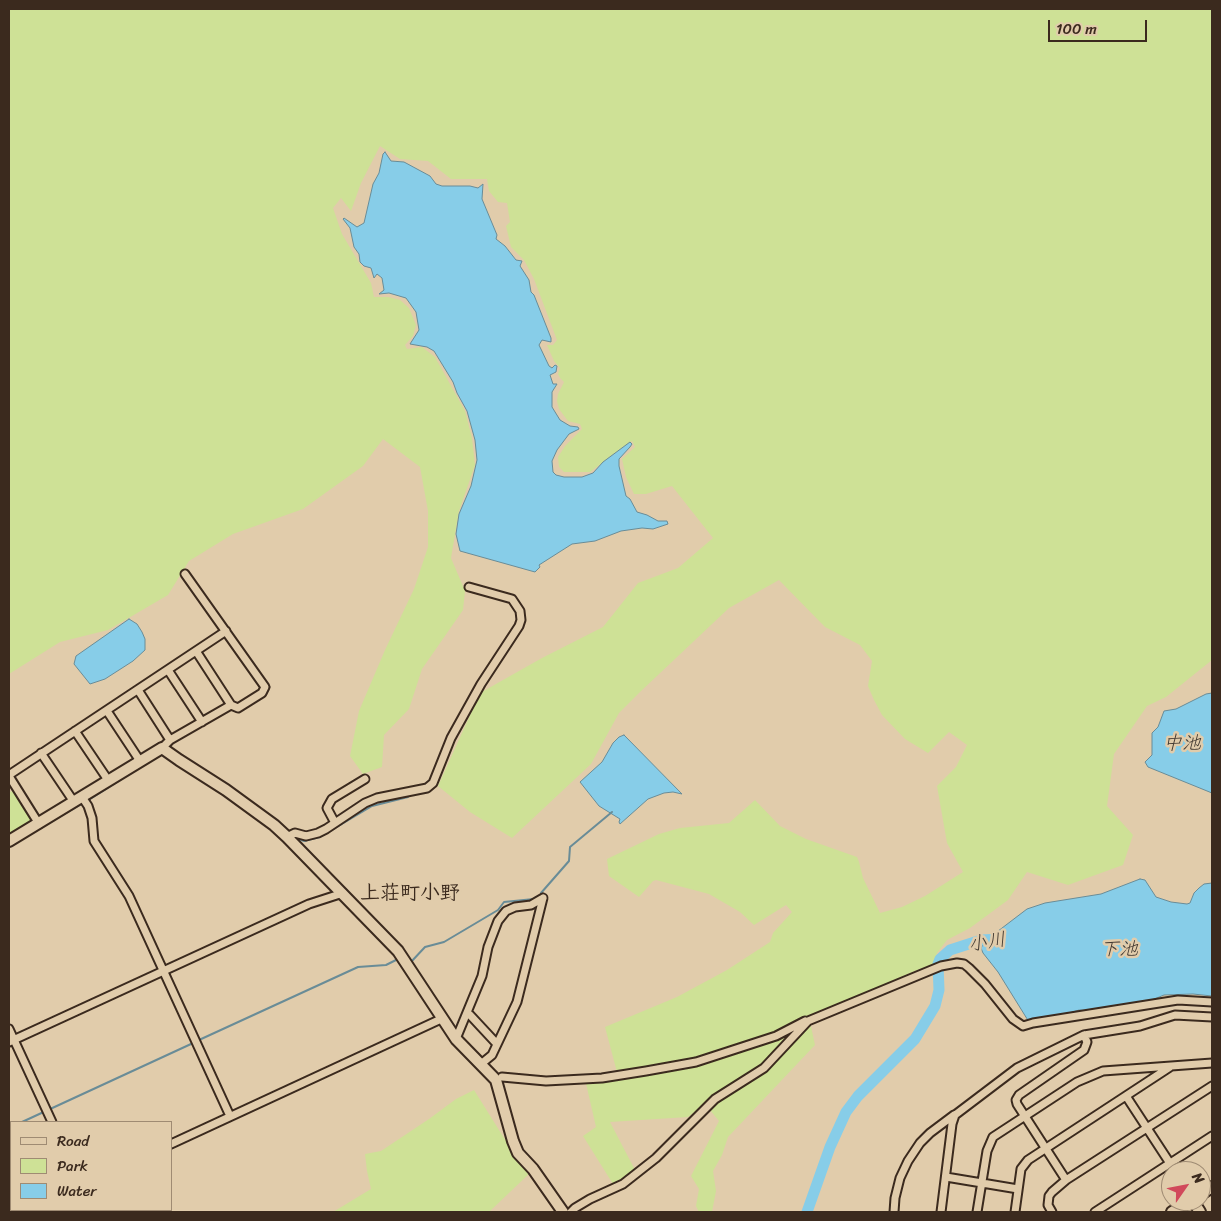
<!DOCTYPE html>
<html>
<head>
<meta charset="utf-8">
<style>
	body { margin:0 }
	#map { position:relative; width:1221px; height:1221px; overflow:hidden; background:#e1ccab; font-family:Sriracha,sans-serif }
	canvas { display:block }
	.frame { position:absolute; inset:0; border:10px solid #3b2a1e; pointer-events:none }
	.legend { position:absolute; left:10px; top:1121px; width:162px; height:90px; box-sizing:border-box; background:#e1ccab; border:1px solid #9f8b73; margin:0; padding:6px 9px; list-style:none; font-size:15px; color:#3b2a1e }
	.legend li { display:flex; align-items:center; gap:10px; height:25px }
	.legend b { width:25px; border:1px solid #9f8b73 }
	.north { position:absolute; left:1161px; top:1161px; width:50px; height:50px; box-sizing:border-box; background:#e1ccab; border:1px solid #9f8b73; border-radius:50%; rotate:57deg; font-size:14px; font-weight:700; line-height:20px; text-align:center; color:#3b2a1e }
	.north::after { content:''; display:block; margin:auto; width:18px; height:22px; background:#d1495b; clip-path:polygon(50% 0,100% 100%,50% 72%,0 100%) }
	.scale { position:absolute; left:1048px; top:20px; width:99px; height:22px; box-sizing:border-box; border:2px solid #3b2a1e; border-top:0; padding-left:6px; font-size:15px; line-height:18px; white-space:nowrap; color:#3b2a1e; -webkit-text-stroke:4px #e1ccab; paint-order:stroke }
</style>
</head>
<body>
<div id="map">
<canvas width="1221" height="1221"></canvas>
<div class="frame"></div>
<ul class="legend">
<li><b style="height:6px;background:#e1ccab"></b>Road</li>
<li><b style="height:14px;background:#cee196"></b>Park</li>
<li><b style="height:14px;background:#87cde8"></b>Water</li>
</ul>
<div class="north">N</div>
<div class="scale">100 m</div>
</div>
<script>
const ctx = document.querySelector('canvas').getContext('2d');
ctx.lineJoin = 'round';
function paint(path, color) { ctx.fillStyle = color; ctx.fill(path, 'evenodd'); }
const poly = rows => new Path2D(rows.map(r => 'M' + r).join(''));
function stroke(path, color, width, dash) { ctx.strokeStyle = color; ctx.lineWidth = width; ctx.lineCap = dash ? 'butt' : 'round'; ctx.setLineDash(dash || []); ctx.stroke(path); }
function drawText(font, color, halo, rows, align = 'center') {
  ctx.font = font + ' Sriracha,"Klee One",sans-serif'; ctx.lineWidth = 5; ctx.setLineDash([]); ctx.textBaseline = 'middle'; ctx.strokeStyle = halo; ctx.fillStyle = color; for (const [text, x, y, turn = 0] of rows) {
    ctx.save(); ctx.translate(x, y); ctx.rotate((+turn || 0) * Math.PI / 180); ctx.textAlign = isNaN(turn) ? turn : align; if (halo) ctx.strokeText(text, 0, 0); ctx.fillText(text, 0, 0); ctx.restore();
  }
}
const green = poly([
	[9,9,1212,9,1212,660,1166,697,1147,706,1114,754,1107,806,1133,835,1123,865,1068,885,1027,872,1008,900,970,928,947,940,937,953,934,965,917,970,809,1017,815,1045,728,1137,722,1155,713,1171,716,1191,712,1212,699,1212,696,1206,699,1189,691,1176,719,1121,705,1104,688,1117,610,1122,635,1170,613,1184,583,1136,596,1127,585,1079,618,1076,605,1027,677,997,727,970,770,942,773,933,792,912,786,905,754,925,740,912,709,894,656,880,653,881,639,897,609,876,607,859,659,834,680,828,729,823,755,800,780,826,806,839,857,857,859,862,863,878,880,913,902,907,925,896,963,872,947,843,937,786,956,767,967,745,949,732,928,753,905,739,882,715,874,700,868,686,872,661,860,645,825,627,779,580,729,608,640,692,619,713,591,764,512,838,470,812,438,786,480,693,542,658,603,627,638,583,678,568,713,538,672,486,646,494,634,494,626,477,622,459,635,447,632,441,590,472,564,472,559,467,558,457,565,446,582,429,580,424,568,421,559,409,557,401,558,394,564,382,560,378,558,374,560,368,554,361,547,345,553,345,557,340,534,279,524,260,511,247,506,226,510,222,507,203,498,202,489,191,487,179,451,179,428,161,400,159,380,146,361,183,351,211,341,198,333,208,342,234,371,283,374,297,388,297,400,300,409,308,416,325,413,336,405,345,407,349,422,347,435,357,465,411,472,438,475,465,459,511,451,558,465,591,463,610,422,669,409,709,384,735,382,767,363,774,350,756,359,711,385,650,414,589,428,547,428,511,420,467,383,439,363,466,303,509,233,534,189,561,168,595,108,630,60,642,9,674],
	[9,790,10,792,13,791,32,820,9,835],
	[474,1090,504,1138,531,1172,489,1212,333,1212,371,1189,367,1171,365,1154,381,1151,429,1119,456,1099]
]);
const water = poly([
	[385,152,391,161,404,162,430,176,436,184,442,186,470,186,478,188,483,184,482,199,497,235,496,239,505,246,516,260,522,261,520,266,529,280,531,292,534,295,551,338,551,342,542,340,539,345,549,366,552,368,555,365,557,366,556,372,550,375,553,384,557,384,552,392,552,407,560,420,570,426,578,427,579,429,569,434,557,450,552,461,553,472,556,475,564,477,582,477,593,473,603,462,630,442,632,444,630,447,619,459,619,466,626,496,630,499,637,512,647,515,658,521,667,521,668,524,653,529,642,528,621,531,595,541,572,544,539,565,540,567,535,572,460,551,456,534,459,514,471,486,477,460,475,440,467,411,457,393,453,382,434,351,427,347,410,344,419,330,416,312,406,298,389,293,379,294,384,290,382,278,377,274,374,278,371,268,364,266,360,262,359,254,354,247,350,228,343,219,344,218,357,227,364,223,373,184,379,173,383,154,385,152],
	[129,619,137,624,142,632,145,639,145,650,133,661,105,679,90,684,74,664,76,656,129,619],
	[1212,693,1212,793,1148,767,1145,762,1152,755,1152,733,1158,727,1164,711,1176,709,1206,694,1212,693],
	[624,735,682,794,673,792,664,793,648,799,620,824,619,822,620,819,599,806,580,782,602,762,613,743,619,737,624,735],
	[1140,879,1145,880,1156,897,1171,902,1187,904,1190,903,1194,893,1199,888,1204,884,1212,883,1212,996,1193,994,1164,995,1140,1005,1090,1011,1079,1010,1037,1023,1029,1022,998,972,983,953,981,948,985,941,1027,909,1045,903,1101,894,1140,879]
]);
const stream = poly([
	[241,795,282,825],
	[87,801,155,758],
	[294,837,304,841,320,837,372,806,408,797],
	[9,847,83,803],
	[541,893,569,861,570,847,612,812],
	[409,962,411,962,425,947,444,942,498,910,504,902,534,899,536,897],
	[199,1040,358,967,386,965,396,960,400,960],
	[22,1122,191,1044],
	[9,1128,11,1127]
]);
const river = poly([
	[807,1212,830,1147,846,1112,858,1096,915,1039,935,1006,939,990,938,964,940,959,950,950,981,940,1001,939]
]);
const street = poly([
	[196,651,231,705],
	[168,670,202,722],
	[138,690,170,740],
	[107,711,140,761],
	[75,731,108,780],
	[162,748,170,740,231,705,238,708,262,693,265,687,185,574],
	[41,753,74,802],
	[9,775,226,631],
	[9,776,39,824],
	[82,797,88,806,92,818,94,841,129,896,230,1116],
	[335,823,327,808,332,799,365,779],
	[287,837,295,833,306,836,318,833,326,829,365,803,377,798,427,788,433,783,451,738,481,684,519,626,521,620,520,611,512,599,469,587],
	[470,1015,497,1044],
	[9,1029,52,1122],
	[456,1039,482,976,488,947,498,921,506,911,515,907,531,905,543,898],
	[9,1042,309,904,343,893],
	[481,1064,492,1055,517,1002,543,898],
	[502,1077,546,1081,602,1078,646,1071,696,1062,776,1036,805,1021],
	[1126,1096,1175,1171],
	[171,1144,441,1019],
	[946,1177,1018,1189],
	[1066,1180,1017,1104,1016,1100,1019,1095,1084,1050,1087,1042,1084,1035],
	[92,1210,93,1212],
	[21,1212,27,1210],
	[571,1212,575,1208,590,1199,623,1184,656,1158,715,1099,764,1068,808,1021,941,966,957,963,964,964,969,968,985,984,1013,1019,1023,1026,1033,1023,1178,1000,1212,1002],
	[894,1212,895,1198,900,1178,908,1161,920,1143,930,1133,954,1115],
	[941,1212,952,1124,955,1115,1017,1068,1084,1035,1140,1026,1175,1015,1212,1017],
	[977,1212,987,1151,993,1137,1077,1082,1103,1071,1212,1063],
	[1015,1212,1021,1169,1028,1160,1170,1067],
	[1052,1212,1048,1205,1049,1196,1052,1192,1066,1180,1212,1086],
	[1095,1212,1212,1136]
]);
const secondary = poly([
	[9,841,162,748,179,760,226,790,274,825,287,837,398,951,456,1039,496,1080,513,1141,518,1153,533,1169,563,1212],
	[1201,1194,1212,1187],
	[1193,1201,1200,1212],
	[1172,1212,1190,1201]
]);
const waterNames = [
	["中池",1182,744],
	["小川",987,943,-9],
	["下池",1119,950]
];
const quarterNames = [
	["上荘町小野",410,894]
];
paint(green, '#cee196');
paint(water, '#87cde8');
stroke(water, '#698c97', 1);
stroke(stream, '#698c97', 2);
stroke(river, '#87cde8', 11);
stroke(street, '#3b2a1e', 11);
stroke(secondary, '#3b2a1e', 14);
stroke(street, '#e1ccab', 7);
stroke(secondary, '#e1ccab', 10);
drawText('italic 19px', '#433a32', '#e1ccab', waterNames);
drawText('bold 20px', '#3b2a1e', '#e1ccab', quarterNames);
</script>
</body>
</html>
